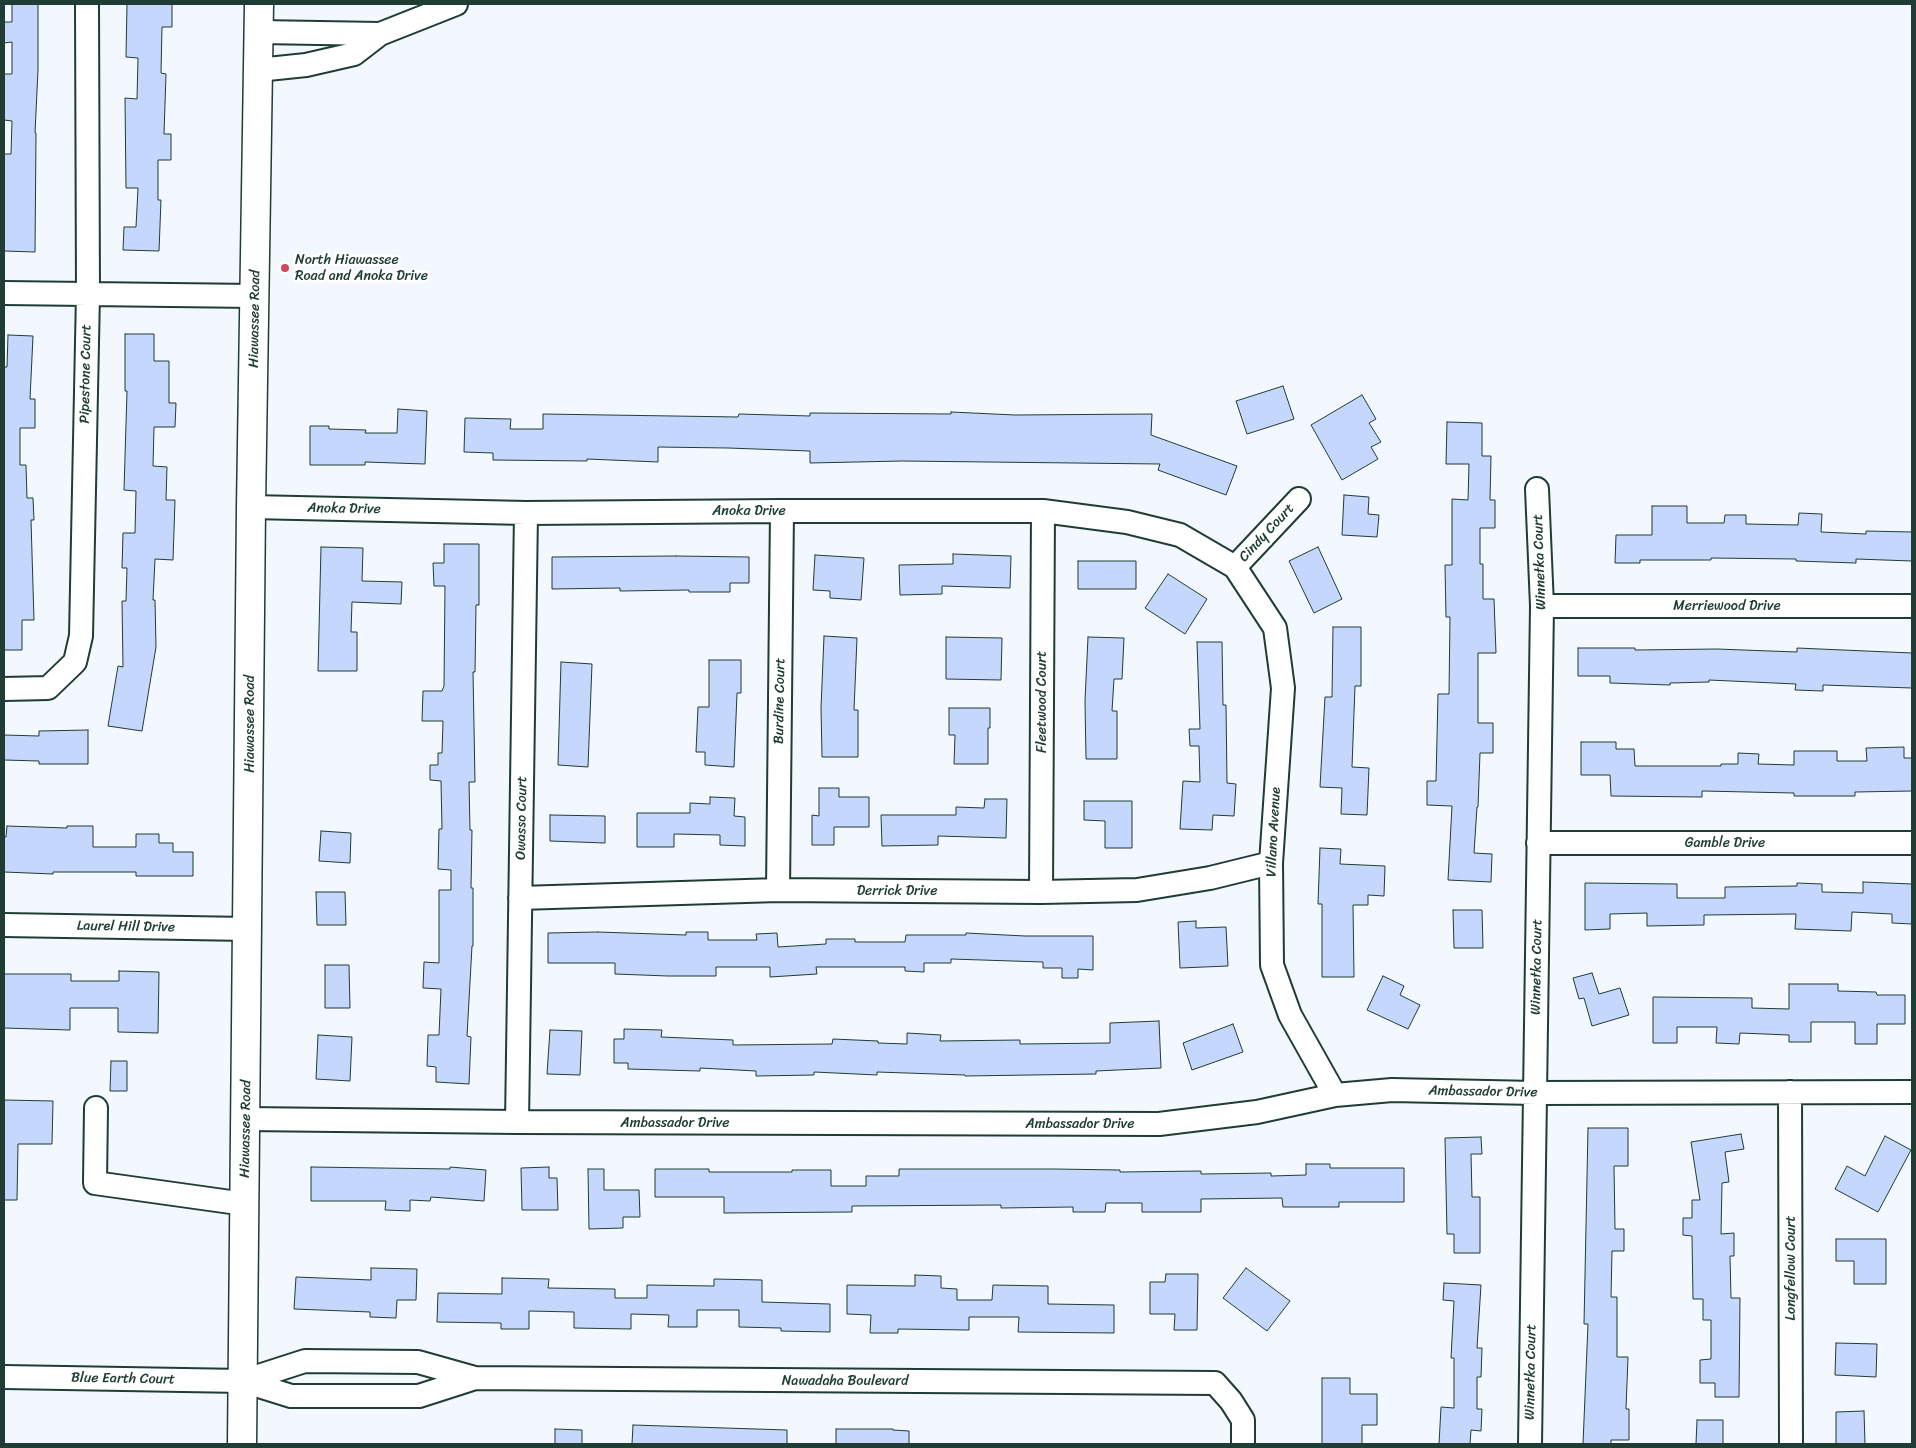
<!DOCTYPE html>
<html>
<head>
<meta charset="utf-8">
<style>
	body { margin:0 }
	#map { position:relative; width:1916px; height:1448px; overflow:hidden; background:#f3f7fe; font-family:Sriracha,sans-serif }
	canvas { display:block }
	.frame { position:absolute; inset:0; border:5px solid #1f3d34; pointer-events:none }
</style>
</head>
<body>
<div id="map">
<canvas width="1916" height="1448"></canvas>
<div class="frame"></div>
</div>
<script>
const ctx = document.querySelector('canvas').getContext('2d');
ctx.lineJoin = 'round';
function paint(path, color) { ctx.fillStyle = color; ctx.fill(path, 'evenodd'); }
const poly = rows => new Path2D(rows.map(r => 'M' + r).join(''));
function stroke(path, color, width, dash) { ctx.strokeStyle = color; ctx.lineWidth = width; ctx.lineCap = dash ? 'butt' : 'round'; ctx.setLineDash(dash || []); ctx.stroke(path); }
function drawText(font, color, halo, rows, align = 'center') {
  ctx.font = font + ' Sriracha,sans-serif'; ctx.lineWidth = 5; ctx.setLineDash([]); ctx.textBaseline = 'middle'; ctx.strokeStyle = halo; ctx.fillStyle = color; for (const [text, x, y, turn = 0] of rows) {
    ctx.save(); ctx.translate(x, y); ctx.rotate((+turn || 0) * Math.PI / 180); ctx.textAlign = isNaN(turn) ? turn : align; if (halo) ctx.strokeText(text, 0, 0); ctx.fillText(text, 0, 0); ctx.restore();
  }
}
const building = poly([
	[12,4,38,4,38,70,35,133,36,133,35,252,4,251,4,154,11,154,12,121,4,120,4,74,12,74,12,42,4,43,4,22,12,22,12,4],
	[127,4,172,4,172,27,162,27,161,73,166,74,164,134,171,134,171,160,158,160,158,200,161,200,159,251,123,250,124,227,136,227,138,188,126,188,125,98,137,99,138,58,126,57,127,4],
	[125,334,154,334,154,361,169,361,169,403,176,403,175,427,154,427,153,466,167,467,166,500,175,500,173,560,155,559,153,600,155,600,156,647,142,731,108,726,118,666,123,667,122,601,126,601,127,568,122,568,123,533,135,533,136,491,124,490,127,391,125,391,125,334],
	[8,335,33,336,30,399,35,399,35,428,20,428,20,465,26,465,27,498,33,498,34,520,31,520,34,620,22,620,22,650,4,650,4,367,7,367,8,335],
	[1283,386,1294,419,1247,434,1236,401,1283,386],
	[1362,395,1376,419,1369,423,1381,442,1371,447,1378,459,1342,480,1311,425,1362,395],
	[398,409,427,411,425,464,365,462,365,465,310,465,310,426,329,426,329,429,366,430,365,433,397,433,398,409],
	[951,412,1015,415,1152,414,1151,435,1237,466,1226,495,1158,470,1160,464,902,461,810,463,810,451,728,448,658,447,658,462,587,459,587,461,493,460,493,453,464,452,465,418,511,419,510,429,543,429,543,414,738,417,739,414,810,416,810,413,951,414,951,412],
	[1447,422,1482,423,1482,456,1491,456,1490,500,1495,500,1495,528,1480,528,1480,564,1483,564,1483,599,1494,599,1496,653,1478,653,1478,723,1493,723,1493,753,1480,753,1478,807,1477,807,1474,853,1492,854,1491,882,1448,880,1452,806,1427,805,1427,781,1436,781,1438,694,1449,694,1450,617,1446,617,1445,565,1452,565,1452,499,1468,500,1469,464,1446,464,1447,422],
	[1344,495,1369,497,1368,514,1379,515,1377,537,1342,535,1344,495],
	[1652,506,1687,506,1687,523,1724,523,1725,515,1746,515,1746,524,1798,525,1799,513,1822,514,1821,532,1866,534,1866,531,1912,532,1912,561,1856,559,1856,563,1796,561,1796,559,1711,558,1711,560,1640,560,1640,563,1615,563,1616,535,1652,535,1652,506],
	[444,544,479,544,479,605,476,605,475,672,473,672,475,782,469,782,470,830,472,830,471,888,473,888,473,946,472,946,467,1036,471,1037,469,1084,436,1082,436,1067,427,1066,428,1035,439,1035,441,989,423,988,424,962,439,963,439,890,451,890,451,870,438,869,439,829,442,829,441,781,430,780,430,765,438,765,438,753,442,753,443,721,422,721,423,691,442,691,444,686,445,586,434,586,433,563,444,563,444,544],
	[321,547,363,548,362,581,402,582,401,604,352,602,351,632,357,632,357,671,318,671,321,547],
	[1318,547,1342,599,1314,613,1289,561,1318,547],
	[953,554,1011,556,1010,588,942,586,942,594,900,595,899,565,953,564,953,554],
	[815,555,864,558,861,600,830,598,830,591,813,590,815,555],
	[676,556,749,557,749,583,730,583,730,592,689,592,689,590,620,591,620,588,552,589,552,557,676,556],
	[1078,561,1136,561,1136,589,1078,589,1078,561],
	[1168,574,1207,599,1185,634,1145,608,1168,574],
	[1333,627,1361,627,1361,686,1355,686,1352,767,1369,768,1367,815,1341,814,1342,788,1320,787,1325,697,1332,697,1333,627],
	[824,636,857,638,854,710,858,710,858,757,822,757,821,708,824,636],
	[946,637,1002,638,1001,680,946,679,946,637],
	[1088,637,1124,638,1122,679,1114,679,1112,711,1117,711,1117,759,1086,759,1085,701,1088,637],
	[1197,642,1222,642,1223,705,1226,705,1227,783,1236,784,1234,816,1213,815,1212,830,1180,829,1183,781,1200,782,1199,746,1190,746,1189,729,1200,729,1197,642],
	[1578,648,1635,648,1635,650,1717,649,1797,652,1797,648,1912,653,1912,688,1823,685,1823,691,1795,690,1796,684,1709,680,1709,682,1670,683,1670,685,1610,683,1610,676,1578,676,1578,648],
	[709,660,741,660,741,693,737,693,734,767,705,765,705,752,696,752,698,707,709,707,709,660],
	[561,662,592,664,588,767,558,765,561,662],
	[949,708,990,708,990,728,988,728,988,764,954,764,955,735,949,735,949,708],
	[88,730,88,764,39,764,39,761,4,760,4,735,39,736,39,731,88,730],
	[1581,742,1616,742,1616,749,1634,749,1635,766,1721,766,1721,764,1738,764,1738,753,1759,754,1758,764,1794,765,1794,751,1837,751,1837,761,1867,761,1866,748,1904,747,1904,758,1912,758,1912,791,1855,792,1855,796,1794,796,1794,793,1702,791,1702,797,1611,796,1610,775,1581,775,1581,742],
	[819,788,839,788,839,797,869,797,869,827,834,827,834,845,812,845,812,815,819,816,819,788],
	[710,797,735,798,734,816,745,817,745,846,720,845,720,835,674,834,674,847,637,847,637,813,690,813,690,803,710,804,710,797],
	[985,799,1007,799,1006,838,938,836,938,845,882,846,881,815,956,815,956,807,984,808,985,799],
	[1084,801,1132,801,1132,848,1105,848,1105,821,1084,820,1084,801],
	[550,815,605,816,605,843,550,841,550,815],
	[7,826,67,828,67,826,93,826,93,847,136,847,136,834,159,834,159,843,173,843,173,852,193,852,193,876,136,876,136,872,53,872,53,874,4,872,4,837,6,837,7,826],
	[321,831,351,833,350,863,319,861,321,831],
	[1320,848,1341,849,1340,864,1385,866,1384,896,1368,895,1368,905,1353,905,1354,977,1322,977,1322,904,1318,904,1320,848],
	[1863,882,1912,884,1912,924,1892,923,1892,914,1852,912,1851,931,1795,929,1796,914,1704,915,1704,925,1647,926,1647,913,1610,914,1610,929,1585,930,1585,883,1677,884,1677,898,1725,898,1725,887,1797,886,1797,883,1822,884,1822,892,1863,893,1863,882],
	[316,892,345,892,346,925,317,925,316,892],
	[1453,910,1482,910,1483,948,1454,948,1453,910],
	[1196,921,1196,928,1226,927,1228,966,1180,968,1178,922,1196,921],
	[598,932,686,935,686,932,708,932,708,940,757,940,756,934,777,933,778,947,826,944,826,939,855,939,855,942,905,942,906,935,966,935,966,933,1025,936,1093,936,1093,970,1078,969,1078,978,1062,978,1062,968,1043,968,1043,962,951,959,951,963,924,963,924,972,905,971,905,967,816,967,817,974,770,977,770,967,716,967,716,976,668,976,615,974,615,963,548,963,548,933,598,932],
	[325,965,349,965,350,1008,325,1008,325,965],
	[119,971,159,972,158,1033,118,1032,118,1008,70,1008,70,1030,4,1028,4,974,71,974,71,981,119,981,119,971],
	[1592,973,1599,994,1620,988,1629,1015,1592,1026,1584,998,1579,999,1573,978,1592,973],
	[1383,976,1404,986,1400,995,1420,1005,1408,1029,1367,1010,1383,976],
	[1789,984,1838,984,1838,991,1876,992,1877,995,1905,995,1905,1024,1877,1024,1877,1044,1855,1044,1855,1022,1811,1022,1811,1042,1789,1042,1789,1035,1740,1033,1739,1044,1716,1043,1717,1027,1677,1027,1677,1043,1653,1043,1653,997,1752,998,1752,1008,1789,1009,1789,984],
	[1159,1021,1161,1068,1096,1071,1096,1074,965,1076,965,1075,877,1072,877,1075,814,1072,814,1075,756,1076,756,1071,700,1068,700,1071,628,1069,628,1063,614,1063,614,1039,624,1039,624,1029,662,1030,661,1037,733,1040,733,1045,832,1044,833,1039,878,1041,878,1043,907,1044,907,1033,941,1035,940,1041,1020,1040,1020,1044,1110,1043,1110,1023,1159,1021],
	[1233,1024,1243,1052,1192,1070,1183,1043,1233,1024],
	[550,1030,582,1031,580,1075,547,1074,550,1030],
	[318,1035,352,1037,350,1081,316,1079,318,1035],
	[111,1061,127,1061,127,1091,110,1091,111,1061],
	[4,1100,53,1101,52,1144,18,1144,17,1200,4,1200,4,1100],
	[1588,1128,1628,1128,1628,1166,1614,1166,1615,1229,1624,1229,1624,1251,1612,1251,1611,1297,1617,1297,1617,1357,1628,1357,1626,1409,1629,1409,1629,1440,1611,1440,1611,1444,1583,1444,1588,1324,1584,1324,1588,1128],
	[1741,1134,1744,1149,1725,1152,1729,1182,1722,1183,1721,1234,1734,1233,1734,1256,1730,1256,1731,1298,1740,1298,1739,1397,1715,1397,1715,1383,1700,1383,1700,1360,1711,1359,1711,1320,1703,1320,1703,1299,1693,1299,1692,1236,1683,1235,1683,1218,1692,1218,1692,1200,1700,1200,1691,1142,1741,1134],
	[1885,1136,1911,1150,1878,1212,1835,1189,1847,1166,1865,1176,1885,1136],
	[1481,1137,1482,1154,1471,1154,1472,1197,1480,1197,1480,1253,1454,1253,1454,1234,1447,1234,1445,1138,1481,1137],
	[1306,1164,1330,1164,1330,1168,1404,1168,1404,1202,1339,1202,1339,1207,1283,1207,1282,1198,1201,1199,1201,1212,1142,1212,1142,1203,1106,1203,1105,1212,1073,1212,1073,1207,1001,1208,1001,1205,852,1206,852,1212,724,1213,724,1197,655,1197,655,1169,709,1169,709,1172,792,1172,792,1170,831,1170,831,1186,866,1186,866,1176,899,1176,899,1169,1055,1169,1120,1170,1120,1172,1201,1171,1201,1174,1271,1173,1271,1176,1306,1175,1306,1164],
	[311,1167,450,1169,450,1167,486,1170,484,1201,431,1197,430,1201,410,1200,410,1211,385,1210,386,1201,311,1201,311,1167],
	[549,1167,549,1178,557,1178,558,1210,522,1210,521,1168,549,1167],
	[588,1169,604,1169,604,1190,639,1190,640,1217,623,1217,623,1228,589,1229,588,1169],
	[1836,1239,1886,1239,1886,1284,1854,1284,1854,1261,1836,1261,1836,1239],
	[371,1268,417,1269,416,1300,397,1300,396,1318,370,1317,370,1312,294,1309,296,1277,371,1280,371,1268],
	[1246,1268,1290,1301,1267,1331,1223,1298,1246,1268],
	[1166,1274,1198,1274,1197,1330,1174,1330,1175,1314,1150,1314,1150,1282,1165,1282,1166,1274],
	[915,1275,941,1276,941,1288,957,1289,957,1300,992,1300,993,1285,1048,1286,1048,1304,1114,1305,1114,1333,1018,1332,1019,1317,969,1317,969,1330,898,1329,898,1333,870,1333,871,1315,847,1314,847,1285,915,1286,915,1275],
	[502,1278,549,1279,548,1288,615,1289,615,1298,647,1298,647,1285,714,1286,714,1279,762,1280,762,1302,830,1304,830,1332,781,1331,781,1328,739,1327,739,1310,697,1310,697,1327,668,1327,669,1315,631,1314,631,1329,574,1328,574,1312,529,1311,529,1329,501,1329,501,1323,437,1322,438,1293,502,1294,502,1278],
	[1444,1283,1481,1285,1477,1348,1482,1348,1481,1377,1477,1377,1477,1409,1482,1409,1481,1431,1471,1430,1470,1444,1439,1444,1441,1407,1454,1408,1454,1358,1451,1358,1454,1301,1443,1300,1444,1283],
	[1836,1343,1877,1344,1876,1377,1835,1375,1836,1343],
	[1322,1378,1350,1378,1350,1394,1377,1394,1377,1425,1362,1425,1362,1444,1322,1444,1322,1378],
	[1864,1411,1865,1444,1836,1444,1836,1412,1864,1411],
	[1697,1420,1723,1420,1723,1444,1696,1444,1697,1420],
	[633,1425,787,1430,787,1444,632,1444,633,1425],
	[555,1429,582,1430,582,1444,555,1444,555,1429],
	[836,1429,893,1429,893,1430,909,1431,909,1444,836,1444,836,1429]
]);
const minor = poly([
	[259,32,380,34],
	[258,70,306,65,354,54,380,34,456,4],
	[4,293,255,296],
	[251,507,526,513,782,511,1043,511,1127,522,1180,535,1235,567,1275,628,1283,688,1271,863,1272,965,1290,1015,1335,1095],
	[1235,567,1299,499],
	[1542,606,1912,606],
	[4,689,48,688,75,662,81,636,88,294,87,4],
	[1538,843,1912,843],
	[778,890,782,511],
	[1041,892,1043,511],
	[520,898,778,890,1041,892,1137,890,1210,878,1271,863],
	[4,925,248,929],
	[1790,1092,1791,1444],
	[96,1108,95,1183,245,1204],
	[246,1119,517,1122,1159,1124,1257,1112,1335,1095,1392,1090,1535,1093,1912,1092],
	[517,1122,526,513],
	[4,1377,243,1381,291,1396,419,1396,475,1378],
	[243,1381,305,1361,418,1362,475,1378,1215,1383,1231,1401,1243,1420,1243,1444],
	[1530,1444,1542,606,1537,489]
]);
const major = poly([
	[242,1444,251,507,259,4]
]);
const markers = [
	[285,268,5,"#d1495b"]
];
const poiNames = [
	["North Hiawassee",295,260],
	["Road and Anoka Drive",295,276]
];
const streetNames = [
	["Hiawassee Road",255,319,-89],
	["Pipestone Court",86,374,-89],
	["Anoka Drive",344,509,1],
	["Anoka Drive",749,511],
	["Cindy Court",1267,533,-47],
	["Winnetka Court",1540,562,-92],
	["Merriewood Drive",1727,606],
	["Burdine Court",780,701,-89],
	["Fleetwood Court",1042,702,-90],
	["Hiawassee Road",250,724,-90],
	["Owasso Court",522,818,-89],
	["Villano Avenue",1274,832,-87],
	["Gamble Drive",1725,843],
	["Derrick Drive",897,891],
	["Laurel Hill Drive",126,927,1],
	["Winnetka Court",1537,967,-89],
	["Ambassador Drive",1483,1092,1],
	["Ambassador Drive",675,1123],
	["Ambassador Drive",1080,1124],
	["Hiawassee Road",246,1129,-89],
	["Longfellow Court",1791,1268,-90],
	["Winnetka Court",1531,1372,-89],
	["Blue Earth Court",123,1379,1],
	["Nawadaha Boulevard",845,1381]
];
paint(building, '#c5d7fc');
stroke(building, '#1f3d34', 1);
stroke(minor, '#1f3d34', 26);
stroke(major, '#1f3d34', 31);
stroke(minor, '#fff', 22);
stroke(major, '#fff', 28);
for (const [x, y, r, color] of markers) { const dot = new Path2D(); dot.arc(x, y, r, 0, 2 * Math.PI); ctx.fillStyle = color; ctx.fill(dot); stroke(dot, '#fff', 2); }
drawText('14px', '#1f3d34', '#fff', poiNames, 'left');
drawText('14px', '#1f3d34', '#fff', streetNames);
</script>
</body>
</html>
